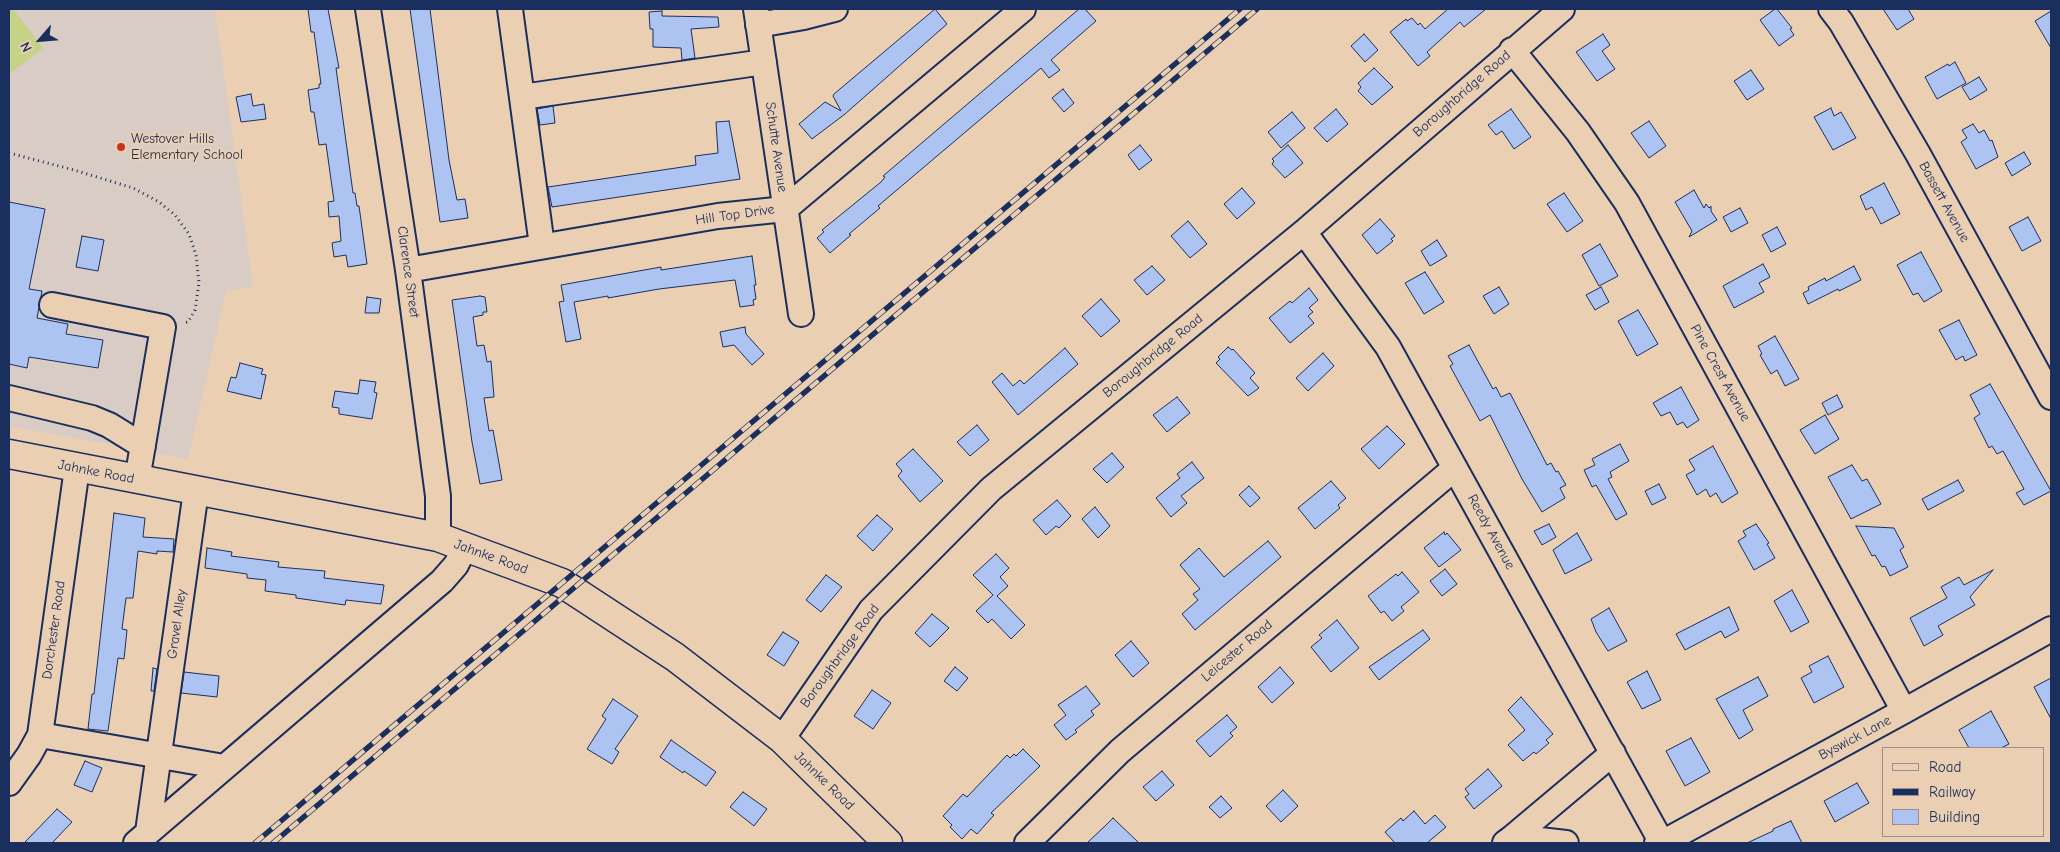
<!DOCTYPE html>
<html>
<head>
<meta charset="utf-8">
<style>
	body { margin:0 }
	#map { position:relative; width:2060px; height:852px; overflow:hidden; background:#eacfb2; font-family:"Comic Neue",sans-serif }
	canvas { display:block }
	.frame { position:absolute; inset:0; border:10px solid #1b2f5e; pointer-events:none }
	.legend { position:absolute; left:1882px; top:747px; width:162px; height:90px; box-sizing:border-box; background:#eacfb2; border:1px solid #978f90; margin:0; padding:6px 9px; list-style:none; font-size:15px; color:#1b2f5e }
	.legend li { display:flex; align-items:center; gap:10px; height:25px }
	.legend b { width:25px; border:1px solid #978f90 }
	.north { position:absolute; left:15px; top:15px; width:50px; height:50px; -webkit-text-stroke:4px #eacfb2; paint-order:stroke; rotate:243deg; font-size:14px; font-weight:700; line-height:20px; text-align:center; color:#1b2f5e }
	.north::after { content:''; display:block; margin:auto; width:18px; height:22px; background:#1b2f5e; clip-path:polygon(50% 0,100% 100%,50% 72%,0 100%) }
</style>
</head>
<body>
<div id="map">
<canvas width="2060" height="852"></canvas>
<div class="frame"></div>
<ul class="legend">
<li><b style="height:6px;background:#eacfb2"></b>Road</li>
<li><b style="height:6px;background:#1b2f5e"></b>Railway</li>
<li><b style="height:14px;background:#adc4f2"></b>Building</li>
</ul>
<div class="north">N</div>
</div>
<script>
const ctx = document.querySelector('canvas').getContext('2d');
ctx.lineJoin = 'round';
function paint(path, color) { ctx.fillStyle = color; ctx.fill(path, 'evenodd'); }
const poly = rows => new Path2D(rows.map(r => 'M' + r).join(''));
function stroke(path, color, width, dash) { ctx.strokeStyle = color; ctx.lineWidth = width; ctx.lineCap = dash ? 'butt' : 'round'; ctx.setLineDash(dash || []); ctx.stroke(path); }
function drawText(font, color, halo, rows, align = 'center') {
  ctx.font = font + ' "Comic Neue",sans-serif'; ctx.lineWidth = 4; ctx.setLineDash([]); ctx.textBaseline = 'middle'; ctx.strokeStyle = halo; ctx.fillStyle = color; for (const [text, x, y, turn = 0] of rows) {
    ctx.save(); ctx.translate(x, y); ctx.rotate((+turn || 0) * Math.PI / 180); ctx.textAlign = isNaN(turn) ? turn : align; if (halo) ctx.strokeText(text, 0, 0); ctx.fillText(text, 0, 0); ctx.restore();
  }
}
const built = poly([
	[9,9,215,9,253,286,226,291,188,459,9,426]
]);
const green = poly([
	[9,9,13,9,43,48,9,74]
]);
const building = poly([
	[308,9,328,9,339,68,336,68,353,193,355,193,357,206,359,206,367,264,348,267,346,255,334,257,332,243,341,241,339,216,329,217,328,202,334,201,326,144,319,145,314,112,311,112,308,90,319,88,319,84,321,84,314,32,311,32,308,9],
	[410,9,430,9,449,160,457,200,465,199,468,218,440,222,410,9],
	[935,9,947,24,845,114,812,139,799,124,825,102,841,111,833,96,834,94,935,9],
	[1079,9,1085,9,1096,21,1051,60,1060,70,1049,78,1041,68,878,206,880,208,849,234,851,235,830,253,817,238,824,232,822,230,881,182,885,177,883,176,1079,9],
	[1448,9,1486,9,1464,27,1460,22,1427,52,1430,56,1418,66,1390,32,1406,19,1407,21,1412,18,1418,25,1420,23,1425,29,1448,9],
	[1775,9,1777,9,1792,28,1790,29,1794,35,1779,46,1760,20,1775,9],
	[1883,9,1908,9,1914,19,1897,30,1883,9],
	[662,11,662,16,718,17,719,27,691,29,695,58,682,60,681,48,653,47,653,29,650,29,649,12,662,11],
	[2051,11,2051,48,2035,21,2051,11],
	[1364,34,1378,50,1365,62,1351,46,1364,34],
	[1603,34,1610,45,1602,51,1615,69,1597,81,1576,52,1603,34],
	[1955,62,1966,83,1937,99,1925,77,1948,64,1949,66,1955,62],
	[1374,68,1393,87,1372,105,1358,91,1361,87,1358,83,1374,68],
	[1751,70,1764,89,1747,100,1734,81,1751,70],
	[1979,77,1987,90,1970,100,1962,87,1979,77],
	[1063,89,1074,103,1064,112,1052,98,1063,89],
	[251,94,253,106,264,104,266,119,241,122,236,97,251,94],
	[553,106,555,123,540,125,537,109,553,106],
	[1831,108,1834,116,1841,112,1856,138,1833,150,1814,117,1831,108],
	[1336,109,1348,124,1327,142,1314,128,1336,109],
	[1511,109,1531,137,1514,149,1502,131,1496,135,1488,125,1511,109],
	[1292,112,1305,128,1281,148,1268,132,1292,112],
	[729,121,740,179,552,207,548,187,696,165,695,156,718,153,716,122,729,121],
	[1649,121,1666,146,1649,158,1631,133,1649,121],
	[1973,124,1979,133,1984,130,1990,141,1992,140,1998,157,1976,169,1961,142,1967,138,1962,130,1973,124],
	[1140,145,1152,160,1139,170,1128,155,1140,145],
	[1288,145,1303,163,1285,178,1272,164,1274,161,1272,159,1288,145],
	[2024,152,2031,164,2012,176,2005,163,2024,152],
	[1884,183,1900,214,1881,224,1872,207,1866,210,1860,196,1884,183],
	[1242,188,1255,203,1237,219,1224,204,1242,188],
	[1694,190,1704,208,1706,204,1709,208,1711,206,1711,211,1717,220,1689,237,1692,231,1675,202,1694,190],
	[1564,193,1583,221,1567,232,1547,204,1564,193],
	[9,202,45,209,29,289,42,291,37,318,68,324,66,334,103,340,98,368,29,357,27,368,9,364,9,202],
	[1740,208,1748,223,1731,232,1723,217,1740,208],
	[2028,217,2041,241,2022,251,2009,227,2028,217],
	[1380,219,1395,236,1391,239,1393,241,1377,254,1362,235,1380,219],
	[1188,221,1207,244,1190,258,1171,236,1188,221],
	[1777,227,1786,244,1771,252,1762,235,1777,227],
	[82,236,104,240,98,271,76,267,82,236],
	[1437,240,1447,256,1430,266,1421,251,1437,240],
	[1600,244,1618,276,1599,286,1582,255,1600,244],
	[1921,252,1942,291,1924,302,1918,293,1913,295,1897,265,1921,252],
	[752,256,756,285,754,285,756,299,753,300,754,305,740,307,735,280,659,289,608,298,608,296,574,302,581,339,566,342,559,302,564,301,561,285,661,267,661,270,752,256],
	[1763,264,1770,277,1759,283,1764,292,1734,308,1723,286,1763,264],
	[1152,266,1165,280,1147,295,1134,280,1152,266],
	[1854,266,1861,280,1839,291,1838,289,1808,304,1803,293,1809,290,1808,287,1825,278,1826,281,1854,266],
	[1425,272,1444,302,1424,314,1405,283,1425,272],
	[1499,287,1509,304,1494,314,1483,296,1499,287],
	[1601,287,1609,302,1595,310,1586,295,1601,287],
	[1309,288,1318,300,1309,308,1313,312,1308,316,1314,323,1290,343,1269,318,1290,301,1292,303,1309,288],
	[480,296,485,297,487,312,483,312,483,315,473,317,477,346,484,345,487,362,491,361,494,397,484,398,489,431,493,430,502,480,480,484,472,442,452,300,480,296],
	[367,297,381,299,379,313,365,313,367,297],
	[1101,299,1120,321,1101,337,1082,316,1101,299],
	[1638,310,1658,344,1637,356,1618,321,1638,310],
	[1959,320,1977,355,1965,361,1963,356,1956,360,1939,330,1959,320],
	[745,327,746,334,764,354,752,365,734,345,723,347,720,332,745,327],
	[1775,336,1799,379,1785,386,1777,370,1771,374,1760,355,1762,354,1758,346,1775,336],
	[1469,345,1493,389,1496,387,1501,397,1510,393,1547,465,1551,463,1556,472,1558,471,1566,485,1560,488,1565,498,1542,512,1522,479,1490,415,1480,421,1450,366,1453,364,1448,356,1469,345],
	[1228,347,1232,350,1233,349,1255,373,1250,378,1259,388,1248,396,1216,363,1220,359,1218,357,1228,347],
	[1065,348,1078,364,1018,415,992,382,1002,373,1013,386,1020,380,1024,384,1065,348],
	[1323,353,1334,366,1308,391,1296,378,1323,353],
	[240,363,263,369,261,374,266,375,261,399,227,391,231,377,236,378,240,363],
	[360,380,376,382,374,392,377,393,372,419,339,414,339,408,332,407,335,391,358,394,360,380],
	[1990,384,2051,491,2024,505,2016,493,2024,489,2003,451,1997,454,1992,446,1989,448,1974,418,1980,414,1970,395,1990,384],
	[1681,387,1699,420,1687,428,1683,422,1677,425,1670,412,1661,416,1653,403,1681,387],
	[1837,395,1843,407,1828,415,1822,403,1837,395],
	[1177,397,1190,413,1167,432,1153,415,1177,397],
	[1825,415,1839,439,1815,454,1800,430,1825,415],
	[977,425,989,440,970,456,957,442,977,425],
	[1387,426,1405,444,1379,469,1361,449,1387,426],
	[1620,444,1629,461,1610,472,1612,477,1608,479,1627,514,1616,520,1596,485,1592,487,1584,470,1595,465,1592,459,1620,444],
	[1713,446,1738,493,1722,503,1716,493,1710,497,1706,489,1697,495,1686,475,1695,470,1689,460,1713,446],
	[913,449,943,481,920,502,898,476,902,471,896,464,913,449],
	[1112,453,1124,467,1107,483,1093,469,1112,453],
	[1192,462,1204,478,1181,496,1187,503,1171,517,1156,498,1180,478,1177,474,1192,462],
	[1852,465,1862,481,1867,479,1881,504,1851,519,1828,477,1852,465],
	[1958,480,1964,491,1928,510,1922,499,1958,480],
	[1331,481,1346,498,1338,505,1340,508,1315,529,1298,508,1331,481],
	[1659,484,1666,498,1652,505,1645,491,1659,484],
	[1249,486,1260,498,1250,507,1239,495,1249,486],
	[1057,500,1071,516,1059,528,1056,526,1046,535,1033,520,1057,500],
	[1095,507,1110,526,1098,538,1082,519,1095,507],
	[114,513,145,518,143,537,174,539,173,552,157,551,157,554,138,551,133,598,126,598,122,629,127,630,124,659,118,658,108,731,88,729,92,694,94,694,114,513],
	[877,515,893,529,873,551,857,536,877,515],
	[1549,524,1556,537,1542,545,1534,531,1549,524],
	[1756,524,1769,543,1767,544,1775,558,1754,570,1738,541,1746,536,1743,531,1756,524],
	[1856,526,1894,528,1904,547,1900,550,1908,567,1890,576,1885,566,1882,567,1875,555,1872,556,1856,526],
	[1444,532,1445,535,1447,533,1461,550,1439,567,1424,548,1444,532],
	[1577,533,1592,560,1565,574,1553,550,1577,533],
	[1268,541,1281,557,1195,630,1182,614,1198,600,1193,594,1200,589,1180,565,1199,548,1224,577,1268,541],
	[207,548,232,552,231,556,279,562,278,567,325,571,324,578,384,585,381,604,346,600,345,605,296,598,296,595,265,591,266,580,247,578,247,574,205,568,207,548],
	[996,554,1009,568,1000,577,1008,586,997,596,1025,625,1011,639,992,619,988,623,976,611,993,595,973,575,996,554],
	[1445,569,1457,584,1442,596,1430,581,1445,569],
	[1993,570,1970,597,1975,605,1938,626,1943,635,1924,646,1910,618,1947,598,1941,587,1959,577,1964,585,1993,570],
	[1402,572,1419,592,1401,607,1404,611,1392,621,1384,611,1381,613,1368,596,1396,574,1398,576,1402,572],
	[826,575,842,587,821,612,806,600,826,575],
	[1792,590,1809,622,1791,632,1774,601,1792,590],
	[1729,607,1739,630,1725,638,1721,631,1719,632,1685,650,1676,634,1729,607],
	[1609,608,1627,641,1608,651,1596,632,1591,619,1609,608],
	[932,614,949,628,930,647,915,633,932,614],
	[1337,620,1359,648,1331,672,1311,647,1322,638,1319,635,1337,620],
	[1423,630,1430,639,1379,680,1369,667,1423,630],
	[783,632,799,642,784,666,767,655,783,632],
	[1131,641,1149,663,1133,677,1115,655,1131,641],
	[1828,656,1844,687,1814,703,1801,678,1812,672,1809,666,1828,656],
	[955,667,968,678,957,691,944,681,955,667],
	[1280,667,1294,683,1272,703,1258,687,1280,667],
	[153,668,157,669,154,691,151,691,153,668],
	[1647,671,1661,700,1642,709,1627,682,1647,671],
	[184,672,219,676,217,697,181,693,184,672],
	[1758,677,1768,696,1743,710,1753,730,1739,739,1716,699,1758,677],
	[2051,678,2051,719,2034,687,2051,678],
	[1086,686,1100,704,1091,711,1094,715,1075,730,1077,732,1066,740,1054,725,1066,715,1058,705,1086,686],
	[872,690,891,703,873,729,854,716,872,690],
	[1521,697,1553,734,1546,740,1549,743,1536,754,1534,752,1523,761,1508,745,1525,730,1508,710,1521,697],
	[613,699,638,716,615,749,619,752,612,764,587,749,606,719,602,716,613,699],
	[1991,711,2009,744,2001,748,1969,748,1959,730,1991,711],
	[1227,715,1237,727,1230,733,1233,736,1210,757,1196,741,1227,715],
	[1691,738,1710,772,1685,786,1666,751,1691,738],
	[671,740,716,772,706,786,684,771,683,773,660,757,671,740],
	[1023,749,1040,766,991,813,994,815,977,834,971,829,962,839,950,827,952,825,943,816,963,794,967,797,1007,755,1010,758,1014,754,1016,756,1023,749],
	[85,761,102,768,92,792,74,785,85,761],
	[1488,769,1502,786,1474,809,1465,797,1469,794,1465,789,1488,769],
	[1162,771,1174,785,1156,801,1143,787,1162,771],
	[1857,783,1869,803,1835,822,1824,801,1857,783],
	[1283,790,1298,806,1281,822,1266,806,1283,790],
	[743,792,767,809,754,826,730,807,743,792],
	[1221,796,1232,808,1220,818,1209,807,1221,796],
	[57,809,72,822,52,843,24,843,57,809],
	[1414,811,1425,824,1435,815,1446,827,1427,843,1395,843,1385,832,1401,818,1403,821,1414,811],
	[1113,818,1139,843,1087,843,1105,826,1113,818],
	[1791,821,1802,843,1747,843,1773,831,1773,829,1791,821]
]);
const path = poly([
	[9,153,74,170,133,188,159,202,175,215,189,234,196,255,199,283,195,310,188,322,183,323]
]);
const minor = poly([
	[368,9,408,270,438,496,438,537],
	[510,9,542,246],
	[756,9,801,314],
	[1831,9,1841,22,1918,154,2051,397],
	[758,25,804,17,835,9],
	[1512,50,1578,132,1627,203,1904,711],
	[522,97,764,62],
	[1304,232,1388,347,1662,843],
	[408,270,718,216,785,209,1023,9],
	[52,305,163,327,137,480],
	[9,398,92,418,109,425,143,446],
	[40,735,224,767],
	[782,739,871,610,991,489,1304,232,1562,9],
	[9,783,29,755,40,735,77,468],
	[148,832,196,491],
	[1513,837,1613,753],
	[136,843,442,581,456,565,465,547],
	[1027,843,1120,751,1455,468],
	[1505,843,1513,837,1566,843],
	[1657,843,1662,843,1904,711,2051,629]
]);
const major = poly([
	[9,454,438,537,562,583,675,657,782,739,888,843]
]);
const rail = poly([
	[255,843,1240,9],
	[273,843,1257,9]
]);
const markers = [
	[121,147,5,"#c8321e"]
];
const streetNames = [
	["Boroughbridge Road",1462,94,-41],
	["Schutte Avenue",776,147,82],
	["Bassett Avenue",1944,202,61],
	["Hill Top Drive",735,215,-8],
	["Clarence Street",408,272,82],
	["Boroughbridge Road",1153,356,-39],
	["Pine Crest Avenue",1720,373,61],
	["Jahnke Road",96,472,11],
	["Reedy Avenue",1491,532,61],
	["Jahnke Road",491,557,20],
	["Gravel Alley",177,624,-82],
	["Dorchester Road",54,630,-82],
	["Leicester Road",1237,651,-40],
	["Boroughbridge Road",840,656,-54],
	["Byswick Lane",1855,738,-28],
	["Jahnke Road",824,781,44]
];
const poiNames = [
	["Westover Hills",131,139],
	["Elementary School",131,155]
];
paint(built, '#d8ccc5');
paint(green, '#c6d386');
paint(building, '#adc4f2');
stroke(building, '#1b2f5e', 1);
stroke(minor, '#1b2f5e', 28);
stroke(major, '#1b2f5e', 31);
stroke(path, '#1b2f5e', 3, [1, 4]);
stroke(minor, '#eacfb2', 24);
stroke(major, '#eacfb2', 28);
stroke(rail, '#1b2f5e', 5.5);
stroke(rail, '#eacfb2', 4, [11]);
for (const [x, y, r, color] of markers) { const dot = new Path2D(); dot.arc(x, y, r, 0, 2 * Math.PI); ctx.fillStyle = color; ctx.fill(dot); stroke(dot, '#eacfb2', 2); }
drawText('14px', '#1b2f5e', '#eacfb2', streetNames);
drawText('14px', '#1b2f5e', '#eacfb2', poiNames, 'left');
</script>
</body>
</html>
